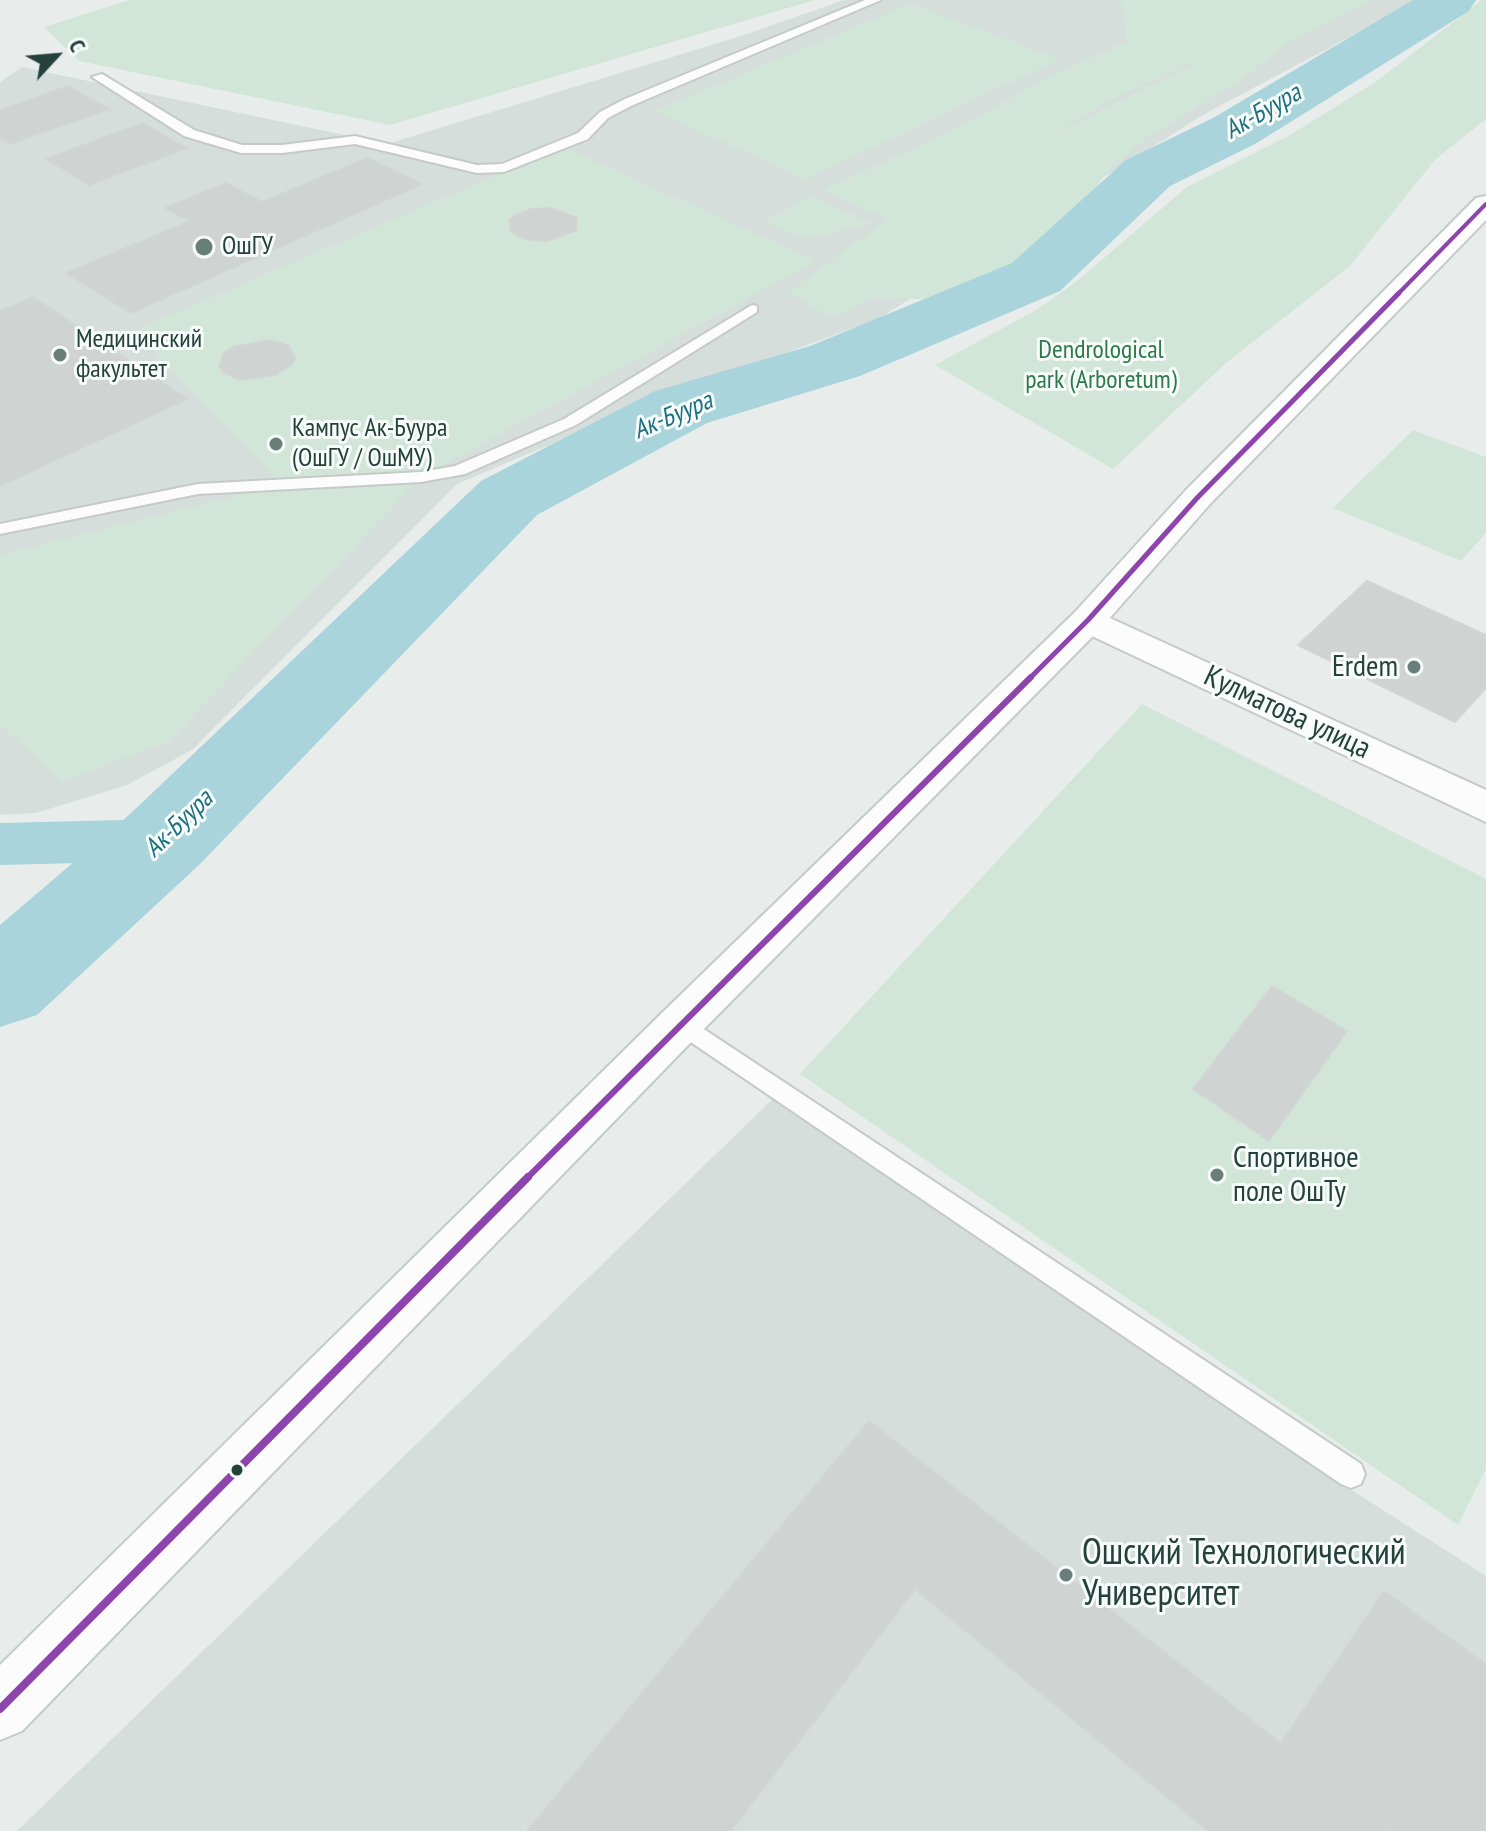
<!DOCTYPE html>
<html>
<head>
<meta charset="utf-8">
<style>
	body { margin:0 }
	#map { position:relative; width:1486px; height:1831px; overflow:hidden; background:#e8edeb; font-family:"PT Sans Narrow",sans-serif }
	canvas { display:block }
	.north { position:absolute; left:16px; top:16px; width:80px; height:80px; -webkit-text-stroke:6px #f7fbf9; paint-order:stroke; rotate:64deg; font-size:22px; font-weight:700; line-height:32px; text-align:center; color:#24423a }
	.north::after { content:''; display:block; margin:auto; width:28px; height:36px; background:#24423a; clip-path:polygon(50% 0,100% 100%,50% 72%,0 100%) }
</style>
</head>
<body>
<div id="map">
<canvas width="1486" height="1831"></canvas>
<div class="north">С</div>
</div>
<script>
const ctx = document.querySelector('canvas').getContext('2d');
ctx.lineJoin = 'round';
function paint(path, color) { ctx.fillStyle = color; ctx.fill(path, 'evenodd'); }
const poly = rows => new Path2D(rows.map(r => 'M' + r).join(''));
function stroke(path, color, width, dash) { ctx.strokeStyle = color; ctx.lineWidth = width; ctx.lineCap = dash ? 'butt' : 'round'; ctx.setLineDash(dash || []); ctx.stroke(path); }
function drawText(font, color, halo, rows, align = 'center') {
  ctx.font = font + ' "PT Sans Narrow",sans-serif'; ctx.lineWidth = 6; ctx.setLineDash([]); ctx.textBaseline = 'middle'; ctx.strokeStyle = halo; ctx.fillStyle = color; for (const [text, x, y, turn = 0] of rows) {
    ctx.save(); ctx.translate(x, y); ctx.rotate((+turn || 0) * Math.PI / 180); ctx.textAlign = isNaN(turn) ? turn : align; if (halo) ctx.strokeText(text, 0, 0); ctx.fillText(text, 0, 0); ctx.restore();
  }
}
const built = poly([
	[844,0,1420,0,1208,112,878,319,648,403,457,484,192,750,127,785,36,813,0,815,0,82,22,67,387,144,741,36],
	[780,1092,1322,1471,1486,1576,1486,1831,17,1831]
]);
const green = poly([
	[129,0,815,0,390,125,79,61,44,27],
	[1114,0,1372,0,1287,44,1239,81,1146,138,1109,170,1045,254,951,300,872,298,832,317,788,293,888,219,824,190,955,129,1040,82,1127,41,1123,5],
	[1197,62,1048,138,1101,105,1189,63],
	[1482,0,1486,0,1486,119,1435,160,1350,266,1226,363,1113,469,935,365,1038,309,1077,281,1187,187,1290,135,1377,81],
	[910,4,1060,59,806,179,655,111],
	[563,147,816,261,421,477,169,741,63,781,0,725,0,555,282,484,134,331],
	[813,196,871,223,808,239,763,222],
	[1413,430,1486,457,1486,533,1461,561,1333,508],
	[1142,704,1486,879,1486,1469,1458,1525,800,1074]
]);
const canal = poly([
	[164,819,184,825,193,840,184,855,164,861,0,865,0,823,164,819]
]);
const river = poly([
	[1413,0,1476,0,1469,11,1255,144,1170,186,1060,291,860,376,707,423,537,515,199,865,37,1015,0,1027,0,925,129,815,481,481,655,391,810,346,1012,263,1126,160,1213,118,1413,0]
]);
const building = poly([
	[68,86,109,109,10,144,0,138,0,110,68,86],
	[143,123,187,148,89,185,46,159,143,123],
	[367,158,422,184,131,313,66,273,190,221,165,208,226,183,262,202,367,158],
	[552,208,577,218,576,230,547,241,525,239,511,232,509,221,514,216,531,209,552,208],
	[33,297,187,399,0,486,0,311,33,297],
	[269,340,289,346,295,358,292,364,276,375,240,380,223,372,219,366,224,353,233,347,269,340],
	[1367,581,1486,635,1486,688,1455,722,1298,645,1367,581],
	[1272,986,1347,1031,1269,1141,1193,1089,1272,986],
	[869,1421,1066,1575,1393,1831,1208,1831,915,1589,731,1831,527,1831,869,1421],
	[1384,1591,1486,1664,1486,1831,1393,1831,1281,1743,1384,1591]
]);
const service = poly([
	[865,0,881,0,633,105,608,118,588,139,504,172,477,173,355,144,282,153,241,153,184,136,92,77,102,74,194,130,242,145,282,145,355,136,477,165,502,164,578,133,600,112,625,99,865,0],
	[752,305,757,306,757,312,576,425,465,474,421,482,198,494,0,534,0,524,198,484,421,472,455,466,564,419,752,305],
	[681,1014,1361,1464,1365,1474,1361,1484,1351,1488,1341,1484,673,1030,669,1023,673,1016,681,1014]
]);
const minor = poly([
	[1088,608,1486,790,1486,822,1075,628,1069,620,1075,612,1088,608]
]);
const secondary = poly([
	[1486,196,1486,220,1210,504,1101,628,697,1036,22,1731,0,1740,0,1665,665,1010,1075,612,1186,490,1476,198,1486,196]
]);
const bus1Far3 = poly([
	[1397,295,1486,204]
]);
const bus1Far2 = poly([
	[1029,679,1088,620,1198,497,1399,293]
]);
const bus1Far1 = poly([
	[526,1179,1031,677]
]);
const bus1 = poly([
	[0,1709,528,1177]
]);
const markers = [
	[204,247,10,"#697e78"],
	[60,355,8,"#697e78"],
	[276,444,8,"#697e78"],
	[1414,667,8,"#697e78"],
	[1217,1175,8,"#697e78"],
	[237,1470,7,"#24423a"],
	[1066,1575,8,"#697e78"]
];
const farWaternames = [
	["Ак-Буура",1263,112,-30],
	["Ак-Буура",673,416,-23],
	["Ак-Буура",179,824,-44]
];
const farPoinames = [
	["ОшГУ",222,247],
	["Медицинский",76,340],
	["факультет",76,370],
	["Кампус Ак-Буура",292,429],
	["(ОшГУ / ОшМУ)",292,459]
];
const farParknames = [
	["Dendrological",1101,351],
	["park (Arboretum)",1101,381]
];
const poiNames = [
	["Erdem",1398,667],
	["Спортивное",1233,1158,"left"],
	["поле ОшТу",1233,1192,"left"]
];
const streetNames = [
	["Кулматова улица",1287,713,25]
];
const nearPoinames = [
	["Ошский Технологический",1082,1554],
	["Университет",1082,1595]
];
paint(built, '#d6dedb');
paint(green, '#d1e6d8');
paint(canal, '#a9d4db');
paint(river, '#a9d4db');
paint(building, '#cfd4d2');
stroke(building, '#d1d6d4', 2);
stroke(service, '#c5cac8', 4);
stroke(minor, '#c5cac8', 4);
stroke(secondary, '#c3cbc8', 4);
paint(service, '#fcfcfc');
paint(minor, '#fcfcfc');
paint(secondary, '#fcfcfc');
stroke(bus1Far3, '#8e44ad', 4);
stroke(bus1Far2, '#8e44ad', 5);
stroke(bus1Far1, '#8e44ad', 6);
stroke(bus1, '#8e44ad', 8);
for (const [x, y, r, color] of markers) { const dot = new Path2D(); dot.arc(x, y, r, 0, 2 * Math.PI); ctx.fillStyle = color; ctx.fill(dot); stroke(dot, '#f7fbf9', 3); }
drawText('italic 26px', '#1c6f80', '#f7fbf9', farWaternames);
drawText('26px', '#24423a', '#f7fbf9', farPoinames, 'left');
drawText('26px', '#2d7a4b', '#f7fbf9', farParknames);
drawText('30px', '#24423a', '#f7fbf9', poiNames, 'right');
drawText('30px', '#24423a', '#f7fbf9', streetNames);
drawText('36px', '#24423a', '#f7fbf9', nearPoinames, 'left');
</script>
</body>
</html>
